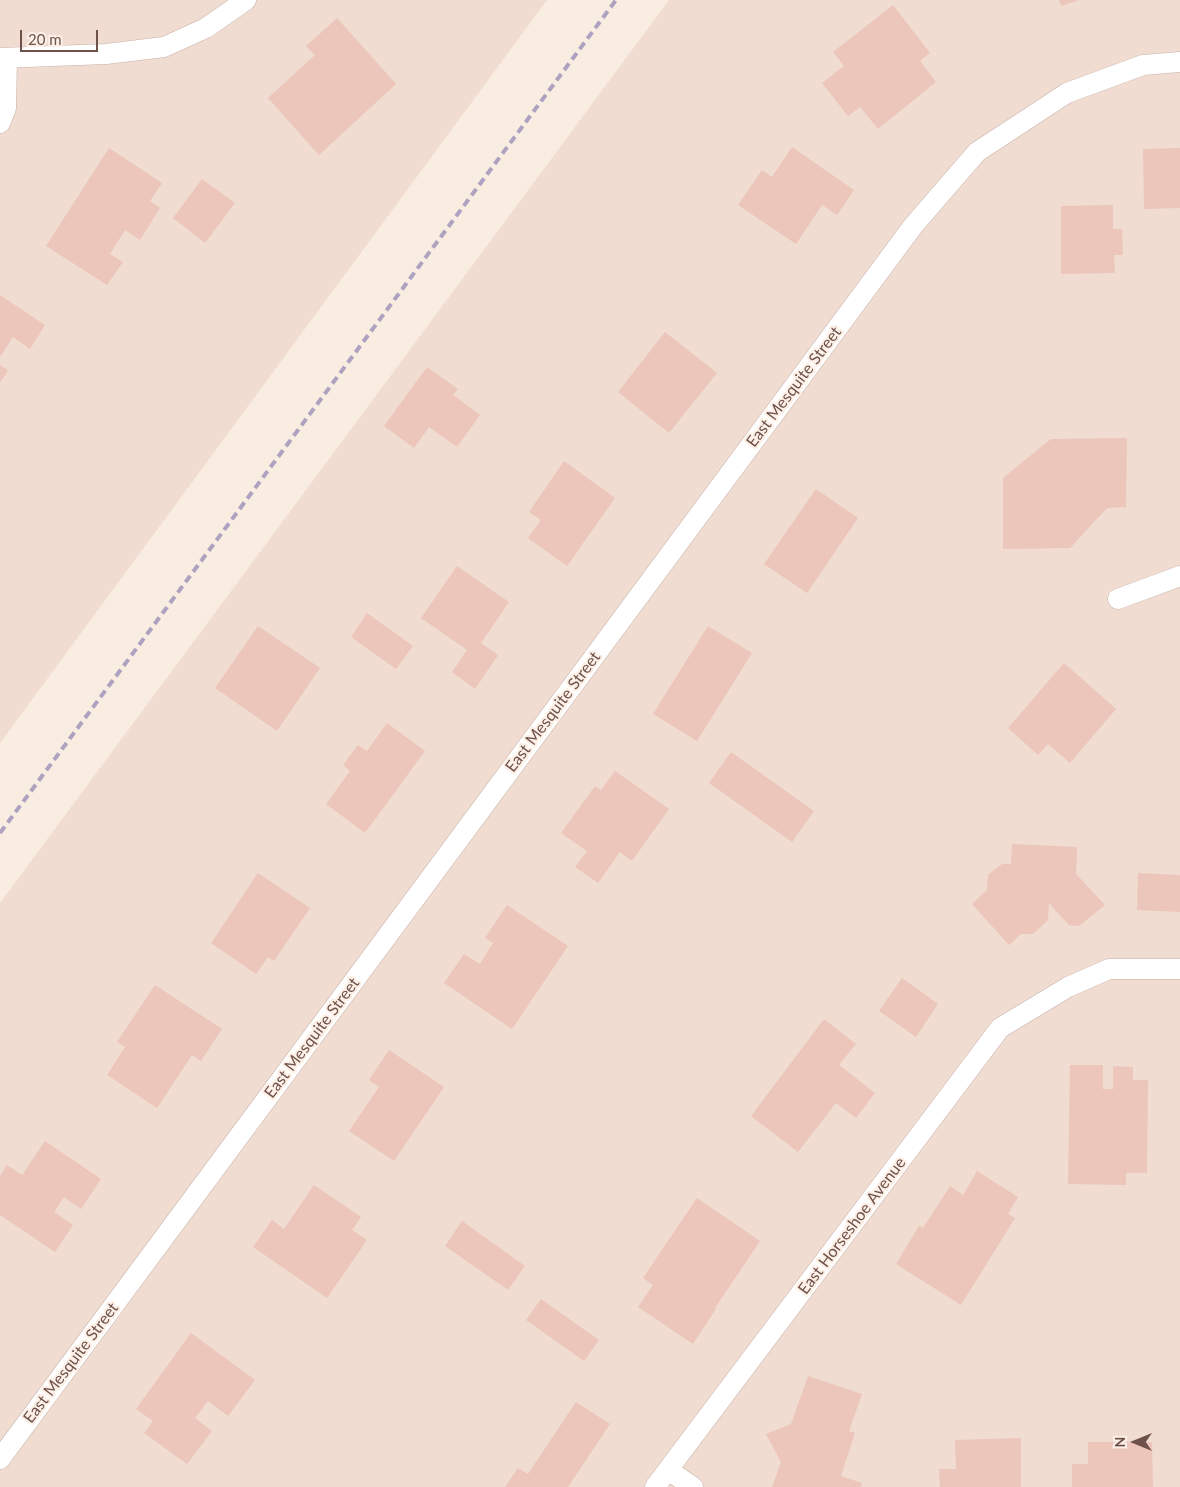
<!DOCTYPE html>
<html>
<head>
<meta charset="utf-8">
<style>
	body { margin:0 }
	#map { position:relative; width:1180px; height:1487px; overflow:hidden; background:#f9ece1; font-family:Lato,sans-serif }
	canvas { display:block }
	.north { position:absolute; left:1110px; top:1417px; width:50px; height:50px; -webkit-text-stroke:4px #fdf0e6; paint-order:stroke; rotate:270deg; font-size:14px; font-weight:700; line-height:20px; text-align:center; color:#6e514b }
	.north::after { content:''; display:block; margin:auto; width:18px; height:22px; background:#6e514b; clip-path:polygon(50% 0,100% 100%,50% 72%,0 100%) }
	.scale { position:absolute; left:20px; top:30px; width:78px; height:22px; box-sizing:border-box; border:2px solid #6e514b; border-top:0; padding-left:6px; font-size:15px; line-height:18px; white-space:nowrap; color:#6e514b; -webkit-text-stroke:4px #fdf0e6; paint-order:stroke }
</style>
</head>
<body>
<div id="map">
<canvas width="1180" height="1487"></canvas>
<div class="north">N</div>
<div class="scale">20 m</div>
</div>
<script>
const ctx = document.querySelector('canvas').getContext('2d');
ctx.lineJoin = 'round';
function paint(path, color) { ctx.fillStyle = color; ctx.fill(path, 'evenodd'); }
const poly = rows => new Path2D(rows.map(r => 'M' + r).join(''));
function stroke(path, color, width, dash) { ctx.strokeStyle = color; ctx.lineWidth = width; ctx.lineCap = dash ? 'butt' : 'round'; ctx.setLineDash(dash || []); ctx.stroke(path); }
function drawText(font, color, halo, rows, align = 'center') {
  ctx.font = font + ' Lato,sans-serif'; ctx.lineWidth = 4.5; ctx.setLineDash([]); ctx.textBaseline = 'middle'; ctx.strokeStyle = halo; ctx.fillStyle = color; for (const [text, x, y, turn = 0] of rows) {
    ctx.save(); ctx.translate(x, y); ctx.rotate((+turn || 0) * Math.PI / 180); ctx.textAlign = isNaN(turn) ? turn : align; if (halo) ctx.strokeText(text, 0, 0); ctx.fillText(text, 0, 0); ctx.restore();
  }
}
const residential = poly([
	[0,0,547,0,0,743],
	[669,0,1180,0,1180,1487,0,1487,0,903]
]);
const building = poly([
	[1059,0,1079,0,1061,6],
	[893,5,930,53,920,61,936,82,878,129,860,107,848,116,822,83,844,66,833,52],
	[337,18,396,84,319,155,268,98,315,55,306,46],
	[792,147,854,190,837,215,822,205,796,244,738,205,762,170,772,177],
	[109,148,162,183,150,201,160,208,140,240,125,230,110,254,123,262,107,285,46,246],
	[1180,148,1180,208,1144,209,1143,149],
	[202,179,235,203,205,243,173,218],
	[1113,205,1113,229,1122,229,1123,255,1114,255,1115,273,1061,274,1061,206],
	[0,295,45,325,30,349,13,337,0,357],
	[665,332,717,373,669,433,618,392],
	[0,365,8,370,0,383],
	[427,367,458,389,453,395,480,415,457,447,429,427,414,448,384,426],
	[1127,438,1126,507,1107,508,1070,548,1003,549,1003,478,1051,439],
	[564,461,615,498,567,566,528,538,541,520,529,512],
	[816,489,858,518,807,593,764,564],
	[457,566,509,602,481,643,498,655,475,689,452,672,467,650,421,618],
	[367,613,413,646,396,669,351,637],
	[258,626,320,668,277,731,215,688],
	[708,626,752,653,697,741,653,714],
	[1064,663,1116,709,1070,763,1048,744,1038,755,1008,728],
	[387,723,425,751,365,833,326,804,350,771,343,765,358,745,367,751],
	[731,752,814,811,792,842,709,783],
	[615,771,669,809,632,861,620,852,598,883,575,867,587,851,561,833,595,786,601,790],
	[1012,844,1077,847,1076,874,1105,905,1079,926,1069,925,1049,903,1048,920,1033,934,1021,934,1009,945,972,904,987,890,988,875,1002,864,1011,864],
	[258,873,310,908,274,961,268,957,256,974,211,943],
	[1138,873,1180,875,1180,912,1137,910],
	[507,905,568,946,512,1029,444,983,464,954,480,964,493,943,485,938],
	[902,978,938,1004,916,1037,879,1011],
	[155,985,222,1029,201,1061,192,1055,157,1108,107,1075,125,1047,117,1042],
	[824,1019,856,1044,839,1065,875,1093,856,1118,836,1103,798,1152,751,1116],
	[389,1050,444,1087,394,1161,349,1131,379,1087,369,1080],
	[1070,1065,1103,1065,1103,1089,1113,1089,1113,1066,1133,1067,1133,1080,1148,1080,1147,1173,1126,1173,1126,1185,1068,1184],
	[45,1141,101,1179,81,1209,64,1197,54,1212,73,1225,55,1252,0,1215,0,1176,7,1165,22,1175],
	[977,1171,1018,1197,1008,1214,1015,1218,961,1305,896,1264,919,1226,923,1228,950,1186,963,1195],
	[314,1185,361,1217,352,1230,367,1240,327,1298,253,1247,272,1220,284,1229],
	[697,1198,760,1241,715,1308,716,1309,693,1344,638,1307,653,1285,643,1278],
	[462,1221,525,1266,508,1290,445,1246],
	[541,1299,599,1340,584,1361,526,1320],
	[191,1333,255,1380,228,1416,208,1401,195,1418,212,1431,187,1464,144,1433,153,1421,136,1409],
	[808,1376,862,1394,849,1431,855,1433,841,1476,862,1483,861,1487,772,1487,781,1462,766,1434,791,1424],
	[576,1402,610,1424,568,1487,505,1487,518,1468,528,1474],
	[1021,1438,1021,1487,940,1487,939,1469,956,1469,955,1440],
	[1088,1442,1152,1442,1153,1487,1072,1487,1072,1464,1088,1464]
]);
const street = poly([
	[0,58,106,54,164,47,206,28,246,0],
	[0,123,6,108,7,58],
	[1118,599,1180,576],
	[0,1459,913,226,977,152,1067,93,1143,65,1180,62],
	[668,1470,693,1487],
	[655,1487,1000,1028,1068,987,1109,969,1180,969]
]);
const rail = poly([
	[0,833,616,0]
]);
const streetNames = [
	["East Mesquite Street",794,387,-53],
	["East Mesquite Street",553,712,-53],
	["East Mesquite Street",312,1038,-53],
	["East Horseshoe Avenue",852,1226,-53],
	["East Mesquite Street",71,1363,-53]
];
paint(residential, '#f0dcd0');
paint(building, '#ecc6bb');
stroke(street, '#c8b2aa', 21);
stroke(street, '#fff', 20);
stroke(rail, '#ada2c0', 4, [8, 5]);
drawText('16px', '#6e514b', '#fdf0e6', streetNames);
</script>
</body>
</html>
